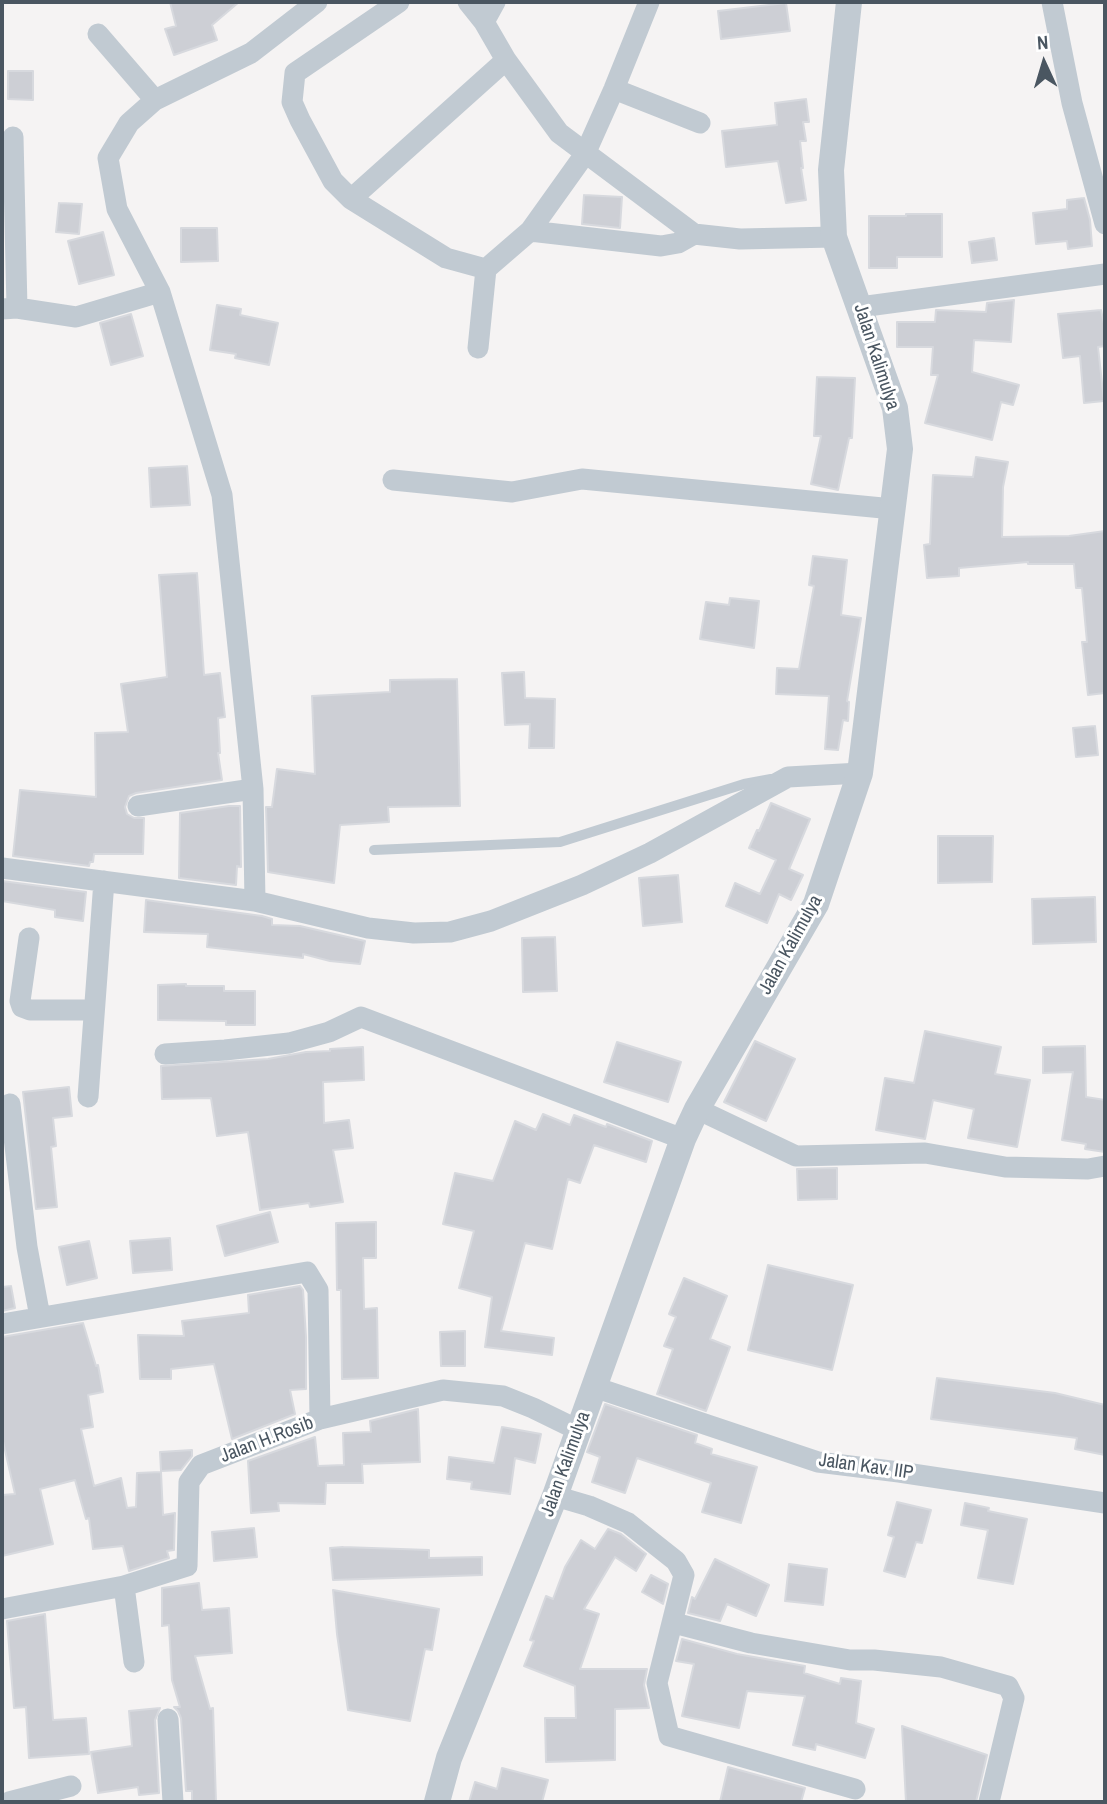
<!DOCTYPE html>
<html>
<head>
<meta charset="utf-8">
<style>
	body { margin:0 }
	#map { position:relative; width:1107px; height:1804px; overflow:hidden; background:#f5f3f3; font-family:"Archivo Narrow",sans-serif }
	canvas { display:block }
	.frame { position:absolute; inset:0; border:4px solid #4a5661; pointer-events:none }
	.north { position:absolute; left:1009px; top:28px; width:70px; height:70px; -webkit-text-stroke:5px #fff; paint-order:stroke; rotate:356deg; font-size:19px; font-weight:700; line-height:28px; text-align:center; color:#4a5661 }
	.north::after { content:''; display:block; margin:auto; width:24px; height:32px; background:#4a5661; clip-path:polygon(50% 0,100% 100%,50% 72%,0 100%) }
</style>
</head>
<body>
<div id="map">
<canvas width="1107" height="1804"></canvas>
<div class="frame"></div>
<div class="north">N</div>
</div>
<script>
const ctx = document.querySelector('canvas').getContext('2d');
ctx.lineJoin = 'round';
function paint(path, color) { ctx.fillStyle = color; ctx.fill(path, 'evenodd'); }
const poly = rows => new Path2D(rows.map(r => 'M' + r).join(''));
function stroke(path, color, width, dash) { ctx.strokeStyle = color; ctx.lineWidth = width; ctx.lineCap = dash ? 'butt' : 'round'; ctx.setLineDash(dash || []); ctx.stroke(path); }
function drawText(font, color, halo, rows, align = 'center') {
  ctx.font = font + ' "Archivo Narrow",sans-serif'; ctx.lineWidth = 6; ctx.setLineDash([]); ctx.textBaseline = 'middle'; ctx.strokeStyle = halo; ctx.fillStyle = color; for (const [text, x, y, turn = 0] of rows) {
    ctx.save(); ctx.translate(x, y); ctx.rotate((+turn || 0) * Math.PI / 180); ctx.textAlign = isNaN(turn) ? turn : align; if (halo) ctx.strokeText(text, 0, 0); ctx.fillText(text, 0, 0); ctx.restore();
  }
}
const building = poly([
	[170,2,239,2,212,25,217,40,174,55,165,29,176,26,170,2],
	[786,3,790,31,721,39,718,11,786,3],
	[8,71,33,71,33,100,8,99,8,71],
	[806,99,809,122,803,122,806,141,800,141,803,168,801,168,806,200,786,203,778,161,726,167,722,131,777,125,775,103,806,99],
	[584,195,622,197,620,228,582,224,584,195],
	[1084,198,1090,220,1092,246,1068,249,1067,241,1036,244,1033,213,1067,209,1067,200,1084,198],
	[59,203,82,204,79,234,56,232,59,203],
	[906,214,942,214,942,257,897,257,897,268,869,268,869,216,906,216,906,214],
	[181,228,217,228,218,261,181,262,181,228],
	[103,232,114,275,79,284,68,241,103,232],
	[994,238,997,260,972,263,969,242,994,238],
	[1014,300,1011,342,974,340,972,372,1019,385,1013,405,1001,402,992,440,925,423,938,375,931,375,933,347,897,347,897,322,935,322,936,310,986,312,987,303,1014,300],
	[217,305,241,309,240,315,278,323,269,365,235,358,236,354,210,350,217,305],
	[1101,310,1105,328,1105,346,1098,347,1104,401,1084,403,1080,356,1063,358,1058,314,1101,310],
	[131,314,143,356,111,365,100,323,131,314],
	[817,377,855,378,852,438,849,438,838,490,811,484,821,436,814,436,817,377],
	[976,457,1008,462,1003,487,1002,537,1069,536,1105,531,1105,693,1088,695,1082,642,1087,642,1082,588,1076,588,1074,564,1028,564,1028,562,959,568,959,576,927,578,924,545,930,544,933,475,973,477,976,457],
	[187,466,190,505,151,507,149,468,187,466],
	[813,556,847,560,841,615,861,618,847,701,849,702,848,721,843,720,838,750,825,749,829,696,776,694,777,668,799,669,814,586,809,585,813,556],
	[197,573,204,675,220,673,225,717,218,718,220,753,218,753,222,780,136,793,129,796,125,807,127,814,134,818,144,818,143,854,94,854,93,862,90,862,89,866,13,856,20,790,96,797,95,733,128,732,121,684,167,677,159,575,197,573],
	[730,598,759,601,754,648,700,639,706,602,729,605,730,598],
	[524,672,525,698,555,699,554,748,529,748,530,724,505,725,502,673,524,672],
	[457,679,460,806,388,807,389,822,340,825,334,883,268,872,266,807,272,807,277,769,315,774,312,696,390,692,390,680,457,679],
	[1095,726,1098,755,1076,757,1073,728,1095,726],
	[771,803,810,819,789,869,803,875,791,900,779,894,767,923,726,906,735,883,760,894,776,860,749,848,757,830,759,831,771,803],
	[229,806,240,806,241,867,237,866,236,885,179,878,180,813,229,806],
	[938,836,993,836,992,882,938,883,938,836],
	[678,875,682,922,643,926,639,878,678,875],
	[2,881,86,892,83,921,55,917,55,910,2,901,2,881],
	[1095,897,1096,942,1033,944,1032,899,1095,897],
	[146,900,262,916,272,919,272,925,300,926,365,941,360,964,330,961,303,954,303,958,207,947,208,934,144,932,146,900],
	[555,937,557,991,523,992,522,938,555,937],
	[186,984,186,986,224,986,224,991,255,991,255,1025,226,1025,226,1021,158,1020,158,985,186,984],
	[925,1031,1001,1047,995,1074,1030,1080,1017,1147,968,1138,974,1109,933,1100,925,1139,876,1130,885,1078,914,1083,925,1031],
	[755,1041,795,1059,766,1121,724,1102,755,1041],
	[617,1042,681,1062,668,1102,604,1082,617,1042],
	[1085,1046,1086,1097,1105,1100,1105,1152,1085,1149,1086,1144,1062,1140,1073,1072,1043,1073,1043,1047,1085,1046],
	[363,1047,364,1080,323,1082,324,1123,349,1120,353,1148,333,1150,343,1202,310,1207,309,1203,260,1210,248,1132,217,1136,211,1098,162,1099,161,1066,268,1059,306,1052,330,1051,330,1049,363,1047],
	[69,1087,72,1116,53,1118,56,1146,51,1147,57,1207,36,1209,23,1092,69,1087],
	[543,1114,570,1125,574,1115,606,1127,607,1124,652,1141,646,1162,594,1145,580,1183,568,1179,552,1249,525,1243,501,1331,554,1338,552,1355,485,1347,492,1297,459,1288,474,1231,443,1224,455,1173,493,1181,515,1121,536,1130,543,1114],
	[837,1168,837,1199,798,1200,797,1169,837,1168],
	[270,1212,278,1242,225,1256,217,1226,270,1212],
	[376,1222,376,1258,363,1258,364,1309,377,1308,378,1378,342,1379,341,1290,337,1290,336,1223,376,1222],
	[170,1238,172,1270,133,1273,130,1241,170,1238],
	[89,1241,97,1278,67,1285,59,1247,89,1241],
	[768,1265,853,1285,832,1370,748,1350,768,1265],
	[684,1278,727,1296,710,1339,730,1347,706,1411,657,1394,673,1349,664,1346,676,1317,669,1314,684,1278],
	[11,1286,15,1308,2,1311,2,1287,11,1286],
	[300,1286,303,1290,306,1337,306,1389,290,1390,295,1414,232,1439,214,1364,171,1369,171,1379,140,1379,138,1335,184,1336,182,1321,249,1313,248,1295,300,1286],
	[83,1323,96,1366,98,1365,103,1392,88,1395,93,1427,81,1429,94,1486,121,1478,127,1508,136,1507,137,1473,161,1472,163,1515,175,1513,174,1550,167,1551,169,1558,129,1571,123,1546,93,1549,89,1518,86,1519,75,1480,40,1489,53,1544,2,1556,2,1495,15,1494,2,1437,2,1337,83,1323],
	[465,1331,465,1366,441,1366,440,1332,465,1331],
	[937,1378,1055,1393,1105,1405,1105,1455,1075,1449,1077,1438,931,1419,937,1378],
	[605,1404,697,1435,695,1443,712,1449,711,1454,757,1467,741,1523,702,1512,711,1483,637,1458,625,1493,592,1482,600,1457,587,1452,605,1404],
	[418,1409,420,1462,362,1464,363,1483,326,1483,325,1504,278,1503,279,1511,251,1513,248,1461,315,1437,318,1466,344,1465,343,1433,371,1432,370,1421,418,1409],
	[502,1427,541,1434,535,1463,515,1458,510,1494,471,1489,472,1482,447,1479,449,1457,494,1463,502,1427],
	[192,1450,192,1456,181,1470,161,1471,160,1452,192,1450],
	[897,1502,931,1510,922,1543,916,1542,905,1577,884,1571,894,1537,888,1535,897,1502],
	[965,1503,989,1508,988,1511,1027,1519,1013,1584,978,1578,988,1530,961,1525,965,1503],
	[254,1528,257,1557,214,1561,212,1532,254,1528],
	[608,1529,621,1534,646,1554,636,1571,615,1557,584,1609,599,1614,580,1669,647,1669,644,1685,649,1708,615,1709,615,1760,546,1762,545,1718,576,1718,575,1686,524,1666,534,1641,530,1640,546,1596,553,1599,565,1567,581,1540,595,1549,608,1529],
	[343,1547,429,1550,429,1558,482,1557,482,1575,333,1580,330,1548,343,1547],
	[715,1559,769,1585,756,1616,727,1604,720,1621,688,1613,692,1597,695,1599,715,1559],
	[789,1564,827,1569,823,1605,785,1601,789,1564],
	[651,1575,668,1584,663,1604,642,1592,651,1575],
	[199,1583,202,1610,229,1608,232,1653,195,1656,210,1709,213,1708,216,1802,192,1802,192,1791,186,1791,181,1718,178,1711,174,1707,180,1707,172,1680,169,1625,162,1626,162,1588,199,1583],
	[333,1590,439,1609,432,1650,425,1649,410,1721,348,1710,337,1634,333,1590],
	[45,1614,53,1720,86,1718,89,1754,29,1758,26,1707,14,1708,7,1621,45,1614],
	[682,1639,737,1654,805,1666,804,1673,840,1684,841,1678,861,1681,856,1723,874,1729,865,1758,816,1744,815,1750,793,1745,805,1696,747,1691,739,1728,682,1716,694,1664,676,1661,682,1639],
	[160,1708,155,1720,159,1793,139,1795,138,1787,98,1793,91,1752,132,1746,129,1711,160,1708],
	[902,1726,987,1755,976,1802,906,1802,902,1726],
	[728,1767,805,1788,801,1802,720,1802,728,1767],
	[502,1768,548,1780,542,1802,469,1802,475,1782,497,1789,502,1768]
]);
const service = poly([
	[374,850,560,842,744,784,771,779]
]);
const minor = poly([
	[399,2,295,73,292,102,300,120,333,181,351,199,446,258,486,269,530,231,585,154,614,89,649,2],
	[468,2,484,22,506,60,559,133,694,234,740,239,834,237],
	[1052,2,1072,103,1105,224],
	[484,22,495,2],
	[98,34,155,100],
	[614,89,700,123],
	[13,137,17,308],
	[351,199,506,60],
	[530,231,661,246,678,243,694,234],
	[860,307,1105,274],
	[2,309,17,308,76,317,160,292],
	[478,348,486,269],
	[393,480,512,492,582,479,893,509],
	[138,806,253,789],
	[2,868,255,901,368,928,414,933,450,932,491,921,582,885,650,853,788,777,860,773],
	[255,901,253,789,222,495,160,292,117,209,108,158,129,123,155,100,251,53,317,2],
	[29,938,20,1001,22,1007,30,1010,94,1010],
	[165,1054,225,1050,289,1043,329,1032,361,1017,683,1139],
	[88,1097,104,881],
	[10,1104,27,1247,40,1317],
	[697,1109,796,1156,925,1153,1005,1167,1088,1169,1105,1166],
	[2,1324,307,1272,318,1290,320,1419],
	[594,1387,818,1462,899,1472,1105,1503],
	[555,1496,589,1506,628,1523,676,1561,684,1575,657,1683,669,1736,855,1789],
	[124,1586,134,1662],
	[2,1609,124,1586,187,1566,189,1482,201,1465,320,1419,443,1390,503,1396,533,1408,578,1430],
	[674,1623,751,1643,850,1660,874,1660,941,1667,1008,1686,1014,1698,989,1802],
	[168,1719,173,1802],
	[9,1802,71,1786]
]);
const tertiary = poly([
	[437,1802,449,1758,555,1496,683,1139,697,1109,816,904,860,773,900,449,895,408,834,237,831,170,849,2]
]);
const streetNames = [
	["Jalan Kalimulya",876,357,72],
	["Jalan Kalimulya",791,945,-61],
	["Jalan H.Rosib",267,1440,-21],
	["Jalan Kalimulya",566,1464,-70],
	["Jalan Kav. IIP",866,1467,8]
];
paint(building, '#cdcfd5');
stroke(building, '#d7d9de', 2);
stroke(service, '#c1cad2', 10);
stroke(minor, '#c1cad2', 21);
stroke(tertiary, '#c1cad2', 26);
drawText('19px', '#4a5661', '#fff', streetNames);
</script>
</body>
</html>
